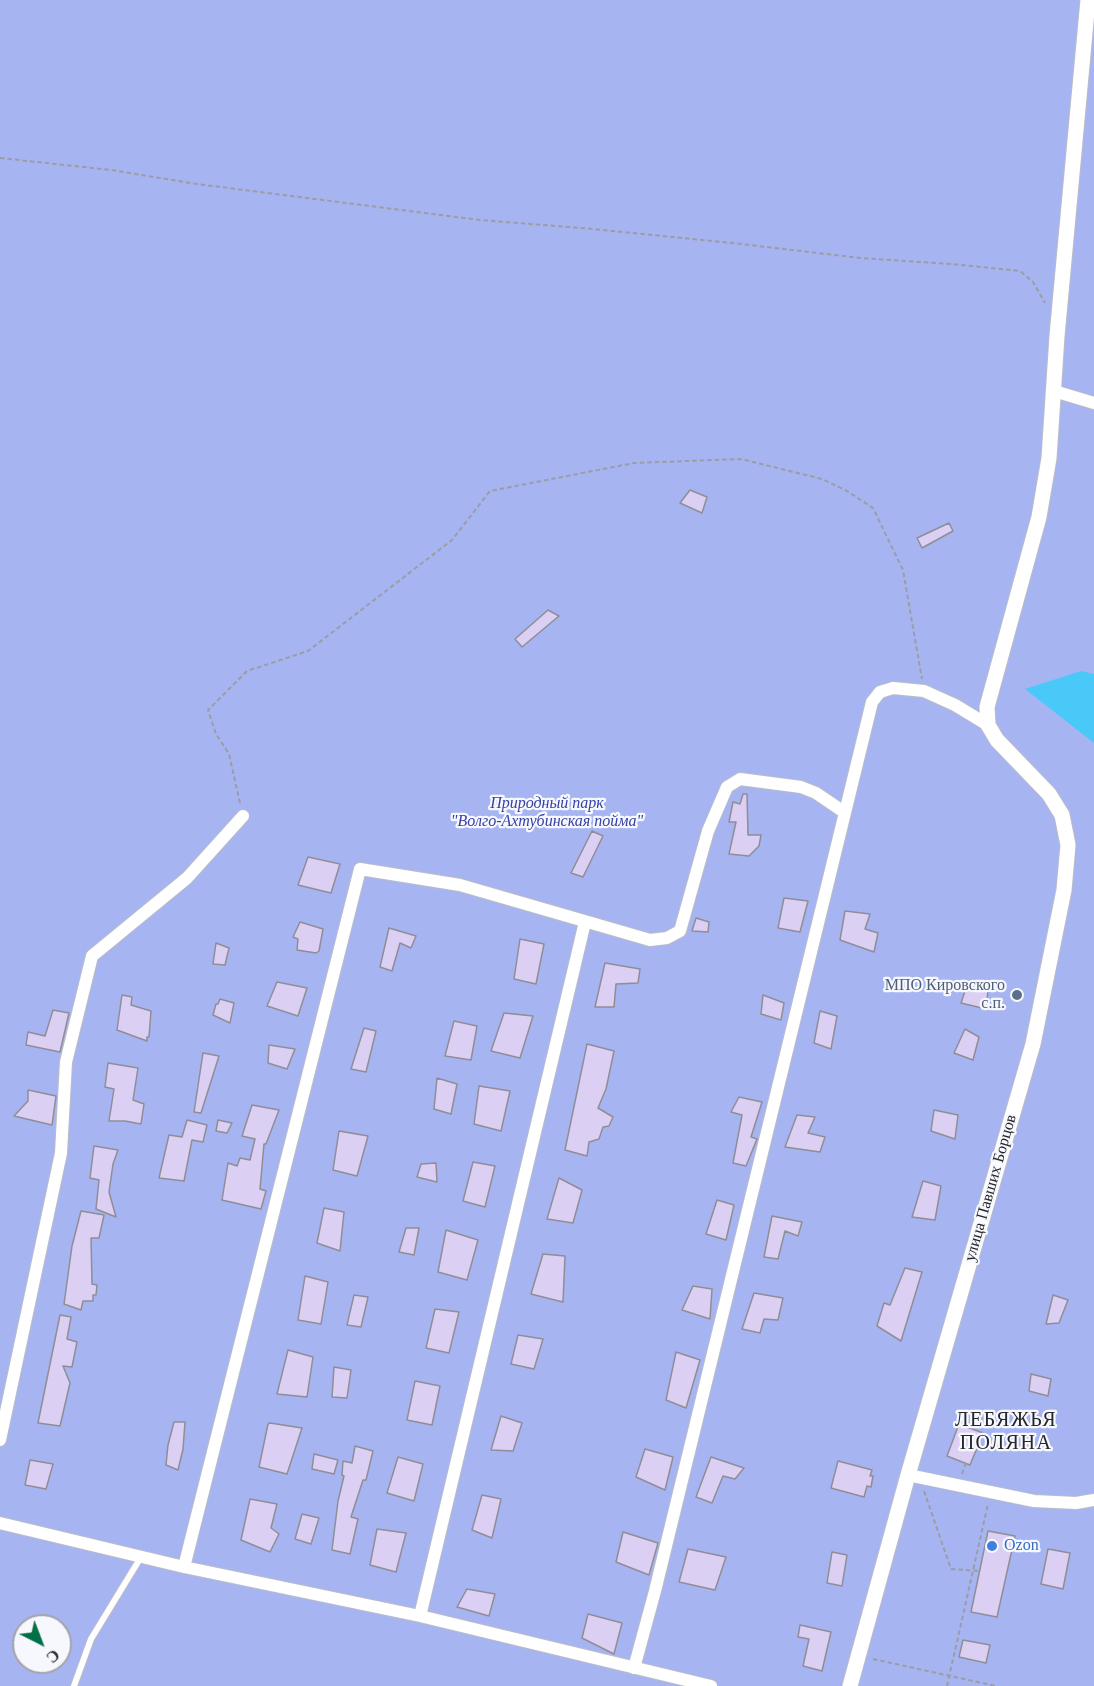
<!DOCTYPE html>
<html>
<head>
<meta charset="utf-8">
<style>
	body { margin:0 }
	#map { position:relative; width:1094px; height:1686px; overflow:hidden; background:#e8ebf4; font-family:Georgia,serif }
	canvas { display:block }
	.north { position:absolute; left:12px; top:1614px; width:60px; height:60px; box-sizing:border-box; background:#f6f8fe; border:2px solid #a2a4a9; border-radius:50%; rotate:138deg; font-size:16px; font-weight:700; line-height:24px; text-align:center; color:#252629 }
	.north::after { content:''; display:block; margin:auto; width:21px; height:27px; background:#036f47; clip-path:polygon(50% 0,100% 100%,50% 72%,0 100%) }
</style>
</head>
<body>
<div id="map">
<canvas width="1094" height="1686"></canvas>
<div class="north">С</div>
</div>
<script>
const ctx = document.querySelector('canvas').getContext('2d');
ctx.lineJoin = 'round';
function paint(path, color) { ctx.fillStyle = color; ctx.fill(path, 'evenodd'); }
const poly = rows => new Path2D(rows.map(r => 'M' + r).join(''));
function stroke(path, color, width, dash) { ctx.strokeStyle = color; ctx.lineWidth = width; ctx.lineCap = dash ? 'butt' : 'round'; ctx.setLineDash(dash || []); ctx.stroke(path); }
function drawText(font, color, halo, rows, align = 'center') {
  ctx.font = font + ' Georgia,serif'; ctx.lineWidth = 4.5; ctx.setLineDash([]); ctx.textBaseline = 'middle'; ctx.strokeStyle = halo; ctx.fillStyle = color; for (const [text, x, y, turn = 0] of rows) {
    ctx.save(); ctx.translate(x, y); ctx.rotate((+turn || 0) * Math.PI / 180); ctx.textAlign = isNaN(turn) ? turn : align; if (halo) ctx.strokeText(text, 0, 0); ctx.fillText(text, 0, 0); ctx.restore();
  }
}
const green = poly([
	[0,0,1094,0,1094,1686,0,1686],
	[24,1626,60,1626,60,1662,24,1662]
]);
const water = poly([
	[1081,671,1094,674,1094,743,1025,689]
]);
const building = poly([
	[690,490,707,497,702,513,680,503,690,490],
	[949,523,953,531,922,548,917,538,949,523],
	[548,610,559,616,522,647,515,639,548,610],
	[743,794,747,794,748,835,761,835,759,846,749,856,729,854,736,822,729,822,733,802,740,804,743,794],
	[592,831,603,836,583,877,571,873,592,831],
	[308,857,340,864,331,893,298,885,308,857],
	[784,898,808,901,800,932,778,928,784,898],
	[845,911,870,914,865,929,878,933,874,952,840,940,845,911],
	[696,918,709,922,708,932,692,931,696,918],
	[300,922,323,929,319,951,316,953,297,950,298,939,293,937,300,922],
	[389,928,416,936,411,948,400,943,392,971,380,967,389,928],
	[520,939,544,944,536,984,514,979,520,939],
	[216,943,229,948,225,965,213,964,216,943],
	[605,963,640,969,638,983,616,984,614,1007,595,1007,605,963],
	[277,982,307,988,298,1016,267,1006,277,982],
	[967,985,988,990,986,1009,961,1003,967,985],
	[122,995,132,997,131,1005,151,1011,149,1037,147,1037,147,1041,117,1030,122,995],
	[763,995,784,1003,781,1020,761,1014,763,995],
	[220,999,234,1003,230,1023,213,1015,216,1004,218,1004,220,999],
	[53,1010,69,1013,60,1052,26,1045,28,1032,45,1036,53,1010],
	[820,1011,837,1016,831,1049,814,1043,820,1011],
	[504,1013,533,1016,520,1058,491,1051,504,1013],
	[454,1021,477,1026,471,1060,445,1056,454,1021],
	[364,1028,376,1031,366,1072,351,1069,364,1028],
	[965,1029,979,1037,973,1060,954,1053,965,1029],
	[587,1044,614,1051,606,1089,598,1108,613,1117,609,1126,603,1127,599,1139,589,1142,587,1156,565,1150,587,1044],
	[269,1045,295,1049,287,1069,268,1063,269,1045],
	[203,1053,219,1056,201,1113,194,1112,203,1053],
	[108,1063,138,1068,133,1100,144,1104,141,1124,125,1121,109,1121,114,1089,105,1087,108,1063],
	[437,1078,457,1084,451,1114,434,1109,437,1078],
	[479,1086,510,1091,501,1131,474,1124,479,1086],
	[28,1090,56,1096,52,1125,14,1116,28,1101,28,1090],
	[739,1097,762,1102,751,1137,757,1139,746,1166,733,1163,742,1115,731,1112,739,1097],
	[252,1105,279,1110,266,1144,264,1144,260,1189,266,1191,261,1209,222,1200,228,1163,237,1166,240,1158,250,1160,255,1139,242,1136,252,1105],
	[934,1110,958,1115,955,1139,931,1131,934,1110],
	[797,1115,815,1117,808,1133,825,1137,820,1152,785,1147,797,1115],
	[187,1120,207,1125,203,1142,192,1140,184,1181,159,1178,169,1135,182,1137,187,1120],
	[218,1120,232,1123,227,1133,216,1131,218,1120],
	[339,1131,368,1136,357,1176,333,1170,339,1131],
	[94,1146,118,1150,113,1164,109,1192,116,1217,96,1209,99,1180,90,1178,94,1146],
	[473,1162,495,1166,485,1207,463,1201,473,1162],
	[436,1163,437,1182,417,1177,421,1164,436,1163],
	[559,1178,582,1190,573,1223,547,1219,559,1178],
	[923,1181,941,1186,935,1220,912,1217,923,1181],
	[717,1200,734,1205,726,1240,706,1234,717,1200],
	[324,1208,344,1212,340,1251,317,1243,324,1208],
	[81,1211,104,1215,99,1238,91,1238,92,1284,97,1285,96,1295,93,1295,93,1301,83,1301,81,1310,64,1304,72,1246,81,1211],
	[772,1216,802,1222,798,1236,785,1231,778,1259,764,1257,772,1216],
	[406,1228,419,1228,414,1255,399,1252,406,1228],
	[446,1230,478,1240,467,1280,438,1272,446,1230],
	[543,1254,565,1256,563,1302,531,1294,543,1254],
	[905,1268,922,1272,901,1341,877,1326,884,1303,890,1305,905,1268],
	[305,1276,328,1282,321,1324,298,1320,305,1276],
	[693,1286,712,1289,710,1319,682,1310,693,1286],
	[754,1293,783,1298,778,1320,764,1319,760,1333,742,1329,754,1293],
	[354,1295,368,1297,361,1327,347,1325,354,1295],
	[1053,1295,1068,1300,1059,1323,1046,1324,1053,1295],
	[435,1309,459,1312,449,1353,426,1348,435,1309],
	[60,1315,71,1317,67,1339,77,1342,72,1367,63,1366,70,1383,60,1426,38,1423,60,1315],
	[518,1335,543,1339,534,1369,511,1364,518,1335],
	[288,1350,313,1357,307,1397,277,1394,288,1350],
	[676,1352,700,1360,686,1408,666,1400,676,1352],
	[334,1367,351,1370,347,1398,332,1397,334,1367],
	[1031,1374,1051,1379,1048,1396,1029,1391,1031,1374],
	[415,1381,440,1386,432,1425,407,1420,415,1381],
	[501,1416,522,1423,513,1451,491,1450,501,1416],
	[174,1422,185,1422,183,1449,178,1470,166,1465,168,1445,174,1422],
	[270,1423,302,1428,287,1474,259,1467,268,1424,270,1423],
	[959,1424,983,1433,970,1465,947,1456,959,1424],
	[355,1446,373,1451,366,1480,363,1480,351,1517,358,1519,350,1554,332,1550,338,1501,344,1476,342,1475,343,1461,352,1463,355,1446],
	[645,1449,673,1457,665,1490,636,1477,645,1449],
	[314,1454,338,1460,334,1474,312,1469,314,1454],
	[398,1457,423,1464,414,1501,387,1493,398,1457],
	[711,1457,744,1468,735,1479,723,1476,712,1503,696,1497,711,1457],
	[30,1460,53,1464,46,1489,25,1485,30,1460],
	[838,1461,872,1470,870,1476,873,1476,871,1487,867,1486,864,1497,831,1488,838,1461],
	[482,1495,501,1499,492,1538,472,1530,482,1495],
	[250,1499,277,1504,271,1528,279,1534,270,1552,241,1540,250,1499],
	[302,1514,319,1518,311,1544,295,1539,302,1514],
	[377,1529,406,1533,396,1572,370,1565,377,1529],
	[988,1531,1015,1536,997,1617,971,1612,988,1531],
	[623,1532,658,1543,649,1575,616,1562,623,1532],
	[688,1549,726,1557,715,1590,679,1582,688,1549],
	[1048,1549,1070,1553,1063,1589,1041,1584,1048,1549],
	[832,1552,847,1555,842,1586,827,1583,832,1552],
	[467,1589,495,1594,489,1616,457,1607,467,1589],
	[588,1614,622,1623,614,1654,582,1638,588,1614],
	[800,1625,831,1632,822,1671,803,1666,809,1639,798,1637,800,1625],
	[963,1640,990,1645,986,1663,959,1657,963,1640]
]);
const path = poly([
	[0,158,111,170,197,184,480,220,582,228,733,243,860,258,952,264,1020,271,1033,282,1045,303],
	[240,803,229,754,216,734,208,710,247,671,308,651,452,540,490,491,634,463,741,459,822,479,847,491,873,508,903,570,922,679],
	[962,1474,966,1463],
	[924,1491,951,1569,979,1571],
	[873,1659,996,1686],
	[947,1686,988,1504]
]);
const service = poly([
	[74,1686,91,1639,141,1557]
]);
const minor = poly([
	[1054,391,1094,403],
	[0,1440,61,1153,66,1062,92,956,187,878,243,816],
	[908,1475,1034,1501,1076,1503,1094,1500],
	[0,1523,184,1567,420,1616,711,1686],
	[184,1567,360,869,460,885,650,940,667,938,680,931,708,831,727,787,740,779,801,787,816,793,844,812],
	[420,1616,585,922],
	[634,1668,655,1591,872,702,880,692,893,688,924,691,955,705,988,725]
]);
const tertiary = poly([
	[850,1686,908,1475,1033,1044,1064,890,1068,845,1062,815,1049,794,997,740,988,725,987,707,1039,517,1049,458,1057,336,1088,0]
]);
const markers = [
	[1017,995,6,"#5c6f8a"],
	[992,1546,6,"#3f7fe0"]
];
const parkNames = [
	["Природный парк",547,804],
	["\"Волго-Ахтубинская пойма\"",547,822]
];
const serviceNames = [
	["МПО Кировского",1005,986],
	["с.п.",1005,1004]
];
const streetNames = [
	["улица Павших Борцов",991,1188,-74]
];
const shopNames = [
	["Ozon",1004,1546]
];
const quarterNames = [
	["ЛЕБЯЖЬЯ",1006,1421],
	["ПОЛЯНА",1006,1444]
];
paint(green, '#a6b4f2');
paint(water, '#49c9f8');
paint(building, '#dbd0f4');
stroke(building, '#908d96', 1.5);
stroke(service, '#bbbdc7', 8);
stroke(minor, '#bbbdc7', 14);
stroke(tertiary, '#bbbdc7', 17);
stroke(path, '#9b9da4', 2, [4.5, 3]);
stroke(service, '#fff', 6);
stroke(minor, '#fff', 12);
stroke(tertiary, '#fff', 15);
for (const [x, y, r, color] of markers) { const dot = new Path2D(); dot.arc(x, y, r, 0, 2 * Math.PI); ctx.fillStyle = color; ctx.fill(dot); stroke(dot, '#f6f8fe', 2); }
drawText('italic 16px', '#3740a3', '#f6f8fe', parkNames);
drawText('16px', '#4e5e75', '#f6f8fe', serviceNames, 'right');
drawText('16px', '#252629', '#f6f8fe', streetNames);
drawText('16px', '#366cbe', '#f6f8fe', shopNames, 'left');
ctx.letterSpacing = '1.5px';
drawText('20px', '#252629', '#f6f8fe', quarterNames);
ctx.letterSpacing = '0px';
</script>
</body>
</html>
